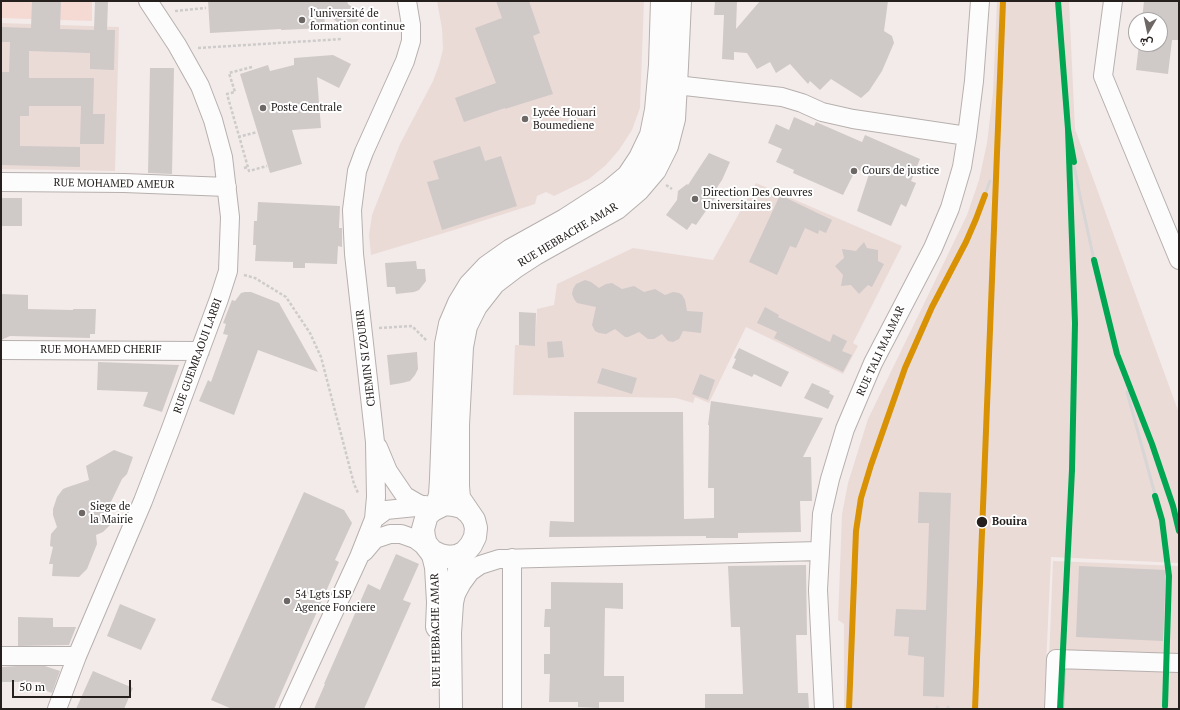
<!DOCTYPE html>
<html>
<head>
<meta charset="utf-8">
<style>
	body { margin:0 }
	#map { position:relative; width:1180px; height:710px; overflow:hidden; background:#f3ebe9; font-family:"PT Serif",Vazirmatn,serif }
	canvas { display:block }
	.frame { position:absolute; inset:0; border:2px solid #25201e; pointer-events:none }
	.north { position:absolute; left:1128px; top:12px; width:40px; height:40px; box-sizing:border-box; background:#fff; border:1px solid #a8a6a5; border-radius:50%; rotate:189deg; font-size:11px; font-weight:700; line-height:16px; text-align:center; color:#25201e }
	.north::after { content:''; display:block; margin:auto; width:14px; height:18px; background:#6d6765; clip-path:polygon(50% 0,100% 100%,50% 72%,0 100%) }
	.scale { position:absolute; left:12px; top:680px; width:119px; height:18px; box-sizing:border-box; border:2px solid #25201e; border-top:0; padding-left:5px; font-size:12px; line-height:14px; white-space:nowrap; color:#25201e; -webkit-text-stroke:3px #fff; paint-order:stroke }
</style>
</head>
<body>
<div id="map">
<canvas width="1180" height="710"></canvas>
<div class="frame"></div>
<div class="north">ش</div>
<div class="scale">50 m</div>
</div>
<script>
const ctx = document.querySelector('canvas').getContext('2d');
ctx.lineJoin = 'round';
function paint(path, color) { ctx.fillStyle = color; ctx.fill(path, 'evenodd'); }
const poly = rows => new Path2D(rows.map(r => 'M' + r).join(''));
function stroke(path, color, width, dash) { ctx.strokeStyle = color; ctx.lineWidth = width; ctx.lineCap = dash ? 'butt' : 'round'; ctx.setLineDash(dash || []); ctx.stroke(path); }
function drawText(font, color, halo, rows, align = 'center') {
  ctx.font = font + ' "PT Serif",serif'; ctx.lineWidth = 4; ctx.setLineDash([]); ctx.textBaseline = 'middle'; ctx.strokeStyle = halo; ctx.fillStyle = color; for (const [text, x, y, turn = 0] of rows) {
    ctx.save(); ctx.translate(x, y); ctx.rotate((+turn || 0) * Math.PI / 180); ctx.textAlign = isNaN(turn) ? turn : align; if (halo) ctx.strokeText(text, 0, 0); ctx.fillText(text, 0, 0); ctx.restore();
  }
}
const built = poly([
	[437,1,644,1,640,108,632,130,619,150,606,165,589,179,554,196,546,192,537,196,535,204,454,230,371,255,369,235,372,215,400,144,433,81,439,65,443,49,442,29],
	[997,1,1069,1,1075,129,1179,413,1179,563,1051,557,1044,709,844,709,844,624,838,620,842,514,848,483,868,419,967,215,979,180,987,143,993,93],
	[1,23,119,27,115,171,1,169],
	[756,183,902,246,853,343,858,346,843,374,746,327,709,403,695,397,693,403,676,398,513,395,515,345,535,345,537,309,554,305,557,284,633,248,713,260],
	[1053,561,1179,566,1179,709,1047,709]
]);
const green = poly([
	[1,1,92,1,92,21,1,18]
]);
const building = poly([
	[32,1,61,2,60,29,94,30,95,1,108,1,107,30,115,30,114,70,90,69,90,53,29,51,29,78,94,78,93,114,105,114,104,144,80,144,81,106,29,106,29,116,20,116,20,146,80,147,80,167,1,165,1,72,9,72,10,42,1,42,1,27,31,28],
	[208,1,268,1,268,2,347,1,348,4,362,15,349,31,324,12,325,28,281,30,281,29,210,33],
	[496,1,529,1,540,33,533,36,553,94,505,109,505,108,464,122,455,98,496,83,475,28,502,18],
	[715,1,737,1,736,29,760,1,888,1,884,31,892,36,894,43,882,71,869,91,861,98,831,79,820,90,810,81,808,84,790,64,776,73,770,62,757,69,747,53,734,52,734,60,722,59,724,15,714,15],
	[1144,1,1179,1,1179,40,1172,40,1168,74,1136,70,1139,44,1160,44,1160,20,1142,20],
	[333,55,351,64,339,88,317,77,321,128,292,130,302,164,270,173,240,74,268,65,270,71,294,65,294,58],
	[150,68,174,68,172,174,148,173],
	[794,117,814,126,816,122,862,142,865,135,920,159,911,181,916,183,906,207,901,204,891,226,857,211,869,174,856,169,843,195,793,173,794,170,776,162,782,149,768,143,776,124,789,130],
	[480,146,485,161,501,156,517,206,442,230,427,182,439,179,433,161],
	[709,153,730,162,722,180,714,192,717,195,696,225,692,223,687,230,666,215,677,200,678,191,687,184,688,185],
	[780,195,832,220,826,233,819,230,818,234,805,228,796,248,790,246,777,275,749,262],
	[1,198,22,198,22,226,1,226],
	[258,202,340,206,339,228,342,228,342,247,338,246,337,264,305,263,305,268,293,268,293,262,255,261,256,245,253,245,254,221,257,221],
	[864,242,867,248,878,250,878,261,884,264,872,287,868,285,859,294,851,285,841,286,843,275,835,266,844,258,842,249,856,251],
	[416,261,417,269,425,269,426,281,419,290,414,292,396,294,395,287,387,287,385,263],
	[585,280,591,282,599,288,606,284,612,283,622,289,634,286,644,292,655,289,665,295,673,292,679,293,682,295,685,300,687,311,703,312,701,333,683,331,679,339,673,342,668,341,662,334,654,339,648,339,639,332,628,337,625,337,615,329,606,334,599,333,595,331,592,325,596,307,577,303,574,299,572,294,573,289,576,284],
	[245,292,251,292,279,303,318,372,258,350,234,415,199,401,208,380,211,382,228,335,223,334,226,324,223,323,232,300,235,301,241,293],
	[1,294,28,295,28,309,73,310,73,309,96,309,95,334,90,334,90,338,10,336,1,340],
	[765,307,779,315,778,317,830,342,833,334,847,341,842,351,852,355,843,372,774,338,777,332,757,323],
	[519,312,536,313,535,346,519,345],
	[562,341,564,357,548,358,547,342],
	[739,348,789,372,781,387,754,374,752,377,732,368,736,359,734,358],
	[417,352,418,369,415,375,410,381,402,383,390,385,387,355],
	[98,362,179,365,162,412,143,406,148,392,97,390],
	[602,368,637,378,632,394,597,383],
	[700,374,715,380,708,400,692,394],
	[812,383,830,391,829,393,834,396,828,409,804,398],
	[711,401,823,418,803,457,811,457,812,501,800,501,801,532,738,533,738,538,706,538,706,536,549,537,550,521,574,522,574,412,683,412,684,519,714,518,714,488,708,488,709,425,708,425],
	[114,450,133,457,127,474,122,479,109,506,112,516,110,525,103,532,96,535,97,544,87,569,79,577,52,576,53,564,49,564,53,547,50,546,51,534,57,527,53,515,53,509,57,497,63,489,68,487,89,480,86,466],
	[304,492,344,510,352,523,335,560,339,562,274,709,232,709,211,700],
	[919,492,951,493,944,697,923,696,924,657,908,655,909,637,894,636,896,609,926,610,929,523,918,523],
	[396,554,419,564,403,600,411,603,364,709,314,709,325,684,324,684,368,584,380,590],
	[806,565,807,635,796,635,798,693,808,693,809,709,705,709,705,694,743,694,740,627,731,627,728,566],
	[1079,566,1166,570,1163,641,1076,637],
	[551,582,623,583,623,609,605,608,604,676,624,676,624,702,599,702,599,708,578,707,578,702,549,702,550,674,544,674,544,654,550,654,550,627,544,627,545,609,551,609],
	[120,604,156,619,141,650,107,636],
	[18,617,53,618,53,627,76,627,69,645,18,646],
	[17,666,45,666,60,671,52,693,39,688,41,682,1,682,1,667],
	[93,671,133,688,124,709,76,709]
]);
const path = poly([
	[175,11,206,8],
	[198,48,342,39],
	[252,67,229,73,235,92,227,94,249,171,267,166],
	[238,137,257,132],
	[244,168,248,167],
	[666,185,672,189],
	[244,275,255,278,286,297,310,333,321,357,354,484,358,493],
	[379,328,412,326,427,341]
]);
const minor = poly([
	[1113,1,1103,76,1179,260],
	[676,85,782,97,802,103,822,112,853,119,967,136],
	[1,182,124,183,227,187],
	[1,350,200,351],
	[378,447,388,471,405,496,417,503,433,510],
	[374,519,386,510,416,507,425,505],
	[364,552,375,539,390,534,401,534,415,539,423,545,430,554],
	[456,594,462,583,470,572,480,565,499,559,820,551],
	[1,656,77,656],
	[57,709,77,656,143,501,170,431,219,299,228,271,230,217,223,157,213,120,200,86,177,45,148,1],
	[289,709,359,557,374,519,376,497,375,442,354,254,352,210,357,171,364,152,405,61,411,41,411,25,407,1],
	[512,709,512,558],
	[824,709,818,590,822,514,830,479,845,429,873,363,933,248,950,208,962,167,967,136,974,81,980,1],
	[1054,709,1056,659,1179,663]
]);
const major = poly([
	[436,507,440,495,441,479,446,344,450,324,459,303,470,285,487,267,511,250,565,220,610,191,628,176,640,158,651,135,656,110,660,65,662,1],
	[469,513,462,507,454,505,445,504,433,510,427,515,423,529,424,537,426,544,432,551,440,555,448,557,457,556,465,552,471,545,475,537,476,528,474,520,459,498,458,486,458,425,461,367,462,347,466,326,476,306,494,283,515,267,535,254,617,208,638,190,655,170,667,146,674,119,677,66,680,1],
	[432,551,436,567,438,602,437,627],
	[451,709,450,633,452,603,460,565,465,552]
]);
const rail = poly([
	[1058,1,1068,133],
	[1073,160,1080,196,1098,278,1117,354,1152,444,1173,506,1179,531],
	[1127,392,1162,520,1169,576,1165,706],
	[849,709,856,531,861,498,871,465,905,368,932,307,976,219,990,181],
	[937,709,937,707],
	[948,709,948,707],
	[1060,709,1072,470,1075,323,1068,129]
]);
const rail1 = poly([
	[849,709,856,531,861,498,871,465,905,368,932,307,966,242,976,219,985,195],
	[975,709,1003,1]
]);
const rail2 = poly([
	[1058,1,1068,129,1074,162],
	[1094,260,1117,354,1152,444,1173,506,1179,531],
	[1155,496,1162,520,1169,576,1165,706],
	[1060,709,1072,470,1075,323,1068,129]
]);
const markers = [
	[302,20,4,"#6d6765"],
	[263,108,4,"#6d6765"],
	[525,119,4,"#6d6765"],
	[854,171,4,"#6d6765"],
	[695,199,4,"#6d6765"],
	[82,513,4,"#6d6765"],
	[982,522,6,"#25201e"],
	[287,601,4,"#6d6765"]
];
const poiNames = [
	["l'université de",310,14],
	["formation continue",310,27],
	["Poste Centrale",271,108],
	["Lycée Houari",533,113],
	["Boumediene",533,126],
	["Cours de justice",862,171],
	["Direction Des Oeuvres",703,193],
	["Universitaires",703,206],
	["Siege de",90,507],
	["la Mairie",90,520],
	["54 Lgts LSP",295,595],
	["Agence Fonciere",295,608]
];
const streetNames = [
	["RUE MOHAMED AMEUR",114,184,1],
	["RUE HEBBACHE AMAR",568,235,-31],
	["RUE MOHAMED CHERIF",101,350],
	["RUE TALI MAAMAR",881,351,-65],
	["RUE GUEMRAOUI LARBI",198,356,-70],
	["CHEMIN SI ZOUBIR",366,358,-97],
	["RUE HEBBACHE AMAR",436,630,-91]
];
const stopNames = [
	["Bouira",992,522]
];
paint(built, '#ebdbd7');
paint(green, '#f4dad3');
paint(building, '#cfc9c8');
stroke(minor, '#b6b0ae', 20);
stroke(major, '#b6b0ae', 24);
stroke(path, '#cecbcb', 2.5, [3, 2]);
stroke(minor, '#fdfcfc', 18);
stroke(major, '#fdfcfc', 22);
stroke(rail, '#d7d5d5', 3);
stroke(rail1, '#d89204', 6);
stroke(rail2, '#00a651', 6);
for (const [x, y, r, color] of markers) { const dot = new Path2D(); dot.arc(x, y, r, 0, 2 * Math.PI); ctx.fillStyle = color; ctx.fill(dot); stroke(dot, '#fff', 1.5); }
drawText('11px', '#25201e', '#fff', poiNames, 'left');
drawText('11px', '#25201e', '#fff', streetNames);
drawText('bold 11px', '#25201e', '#fff', stopNames, 'left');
</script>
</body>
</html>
